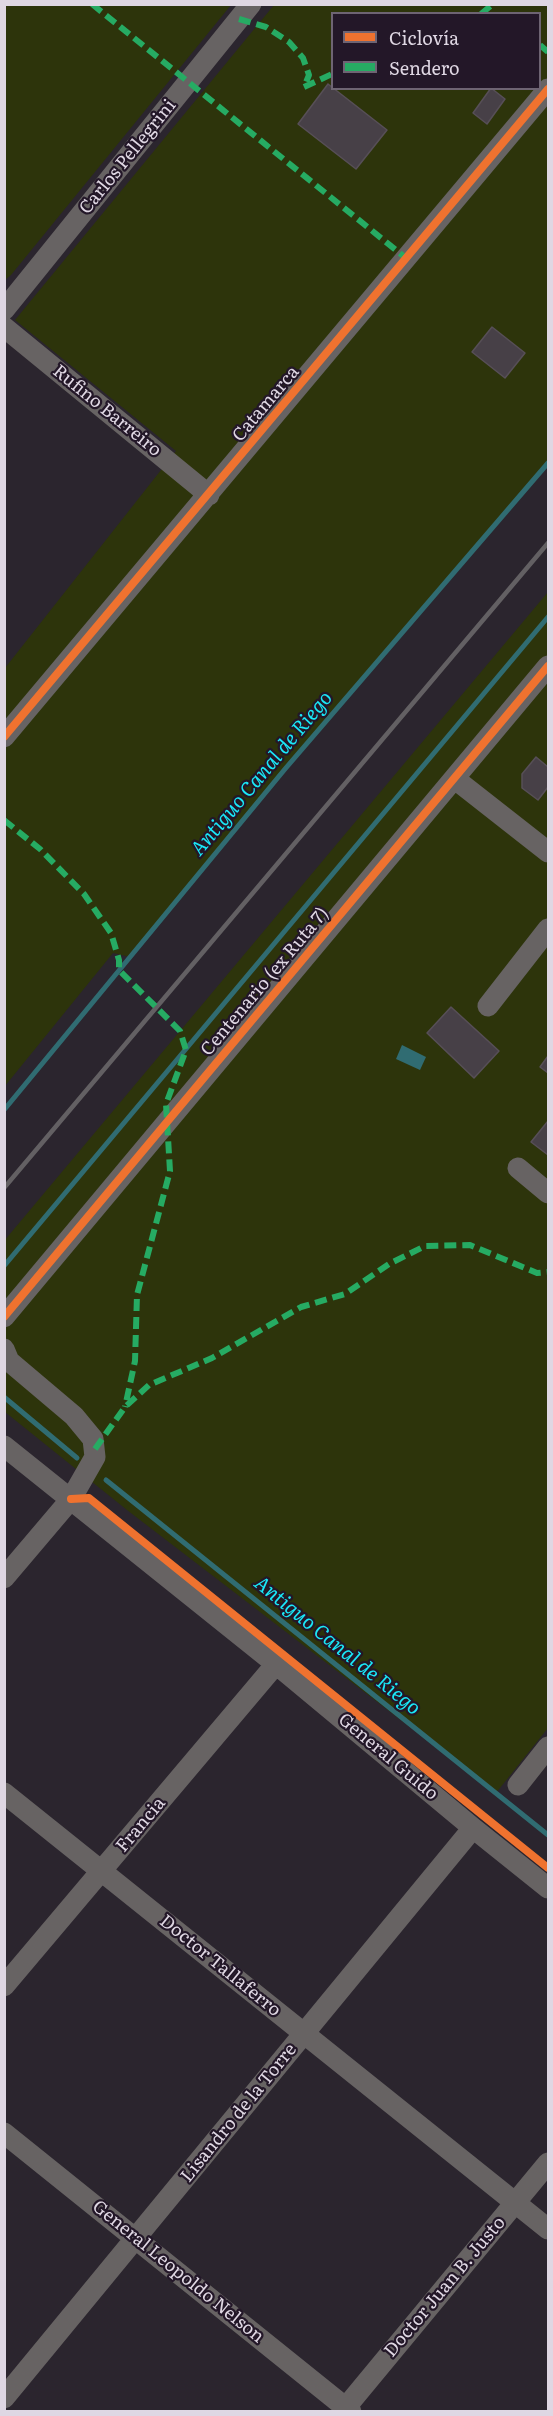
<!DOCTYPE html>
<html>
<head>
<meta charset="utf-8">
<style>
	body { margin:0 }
	#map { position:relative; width:553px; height:2416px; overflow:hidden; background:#2b252e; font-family:Literata,serif }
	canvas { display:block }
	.frame { position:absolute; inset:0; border:6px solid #dfd7e3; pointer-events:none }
	.legend { position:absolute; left:331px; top:12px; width:210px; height:78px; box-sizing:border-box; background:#231728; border:2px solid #6e6473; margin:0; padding:8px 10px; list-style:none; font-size:18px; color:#dfd7e3 }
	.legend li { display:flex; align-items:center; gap:12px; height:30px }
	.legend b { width:30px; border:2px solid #6e6473 }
</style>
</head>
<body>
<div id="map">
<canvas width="553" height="2416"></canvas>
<div class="frame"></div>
<ul class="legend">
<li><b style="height:8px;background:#ef722f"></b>Ciclovía</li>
<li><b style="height:8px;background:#26ab63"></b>Sendero</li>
</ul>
</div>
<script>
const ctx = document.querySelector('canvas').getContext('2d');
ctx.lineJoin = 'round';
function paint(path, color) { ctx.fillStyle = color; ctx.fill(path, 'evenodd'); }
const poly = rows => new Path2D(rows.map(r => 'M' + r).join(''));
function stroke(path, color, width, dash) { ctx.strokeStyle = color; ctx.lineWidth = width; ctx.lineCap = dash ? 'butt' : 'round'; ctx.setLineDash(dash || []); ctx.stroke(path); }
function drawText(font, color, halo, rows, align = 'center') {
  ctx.font = font + ' Literata,serif'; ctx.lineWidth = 4.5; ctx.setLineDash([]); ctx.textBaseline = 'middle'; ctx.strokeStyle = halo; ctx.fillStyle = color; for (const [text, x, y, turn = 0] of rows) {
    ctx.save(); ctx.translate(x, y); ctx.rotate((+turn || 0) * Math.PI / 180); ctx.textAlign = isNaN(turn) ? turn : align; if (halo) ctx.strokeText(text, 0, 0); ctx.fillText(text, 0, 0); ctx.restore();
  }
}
const green = poly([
	[5,4,231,5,11,275,5,280],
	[274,5,548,5,548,461,285,769,130,957,113,953,5,1086,5,668,176,451,15,320],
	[332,14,540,14,540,88,332,88],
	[548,592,548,1728,496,1793,127,1510,5,1412,4,1241]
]);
const water = poly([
	[402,1045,426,1057,420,1070,396,1059]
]);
const stream = poly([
	[4,1110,285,769,548,463],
	[4,1266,548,617],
	[4,1397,77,1458],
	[106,1480,548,1835]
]);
const building = poly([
	[328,84,387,130,356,169,298,124,328,84],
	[491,88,505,99,487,124,473,113,491,88],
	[492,327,525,353,505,378,472,352,492,327],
	[536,757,548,767,548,787,538,800,522,788,522,774,536,757],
	[451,1007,499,1051,474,1078,427,1033,451,1007],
	[548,1056,548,1073,540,1067,548,1056],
	[548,1121,548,1155,531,1142,548,1121]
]);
const minor = poly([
	[4,310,251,4],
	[4,327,209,495],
	[4,737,548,89],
	[455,779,548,852],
	[488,1006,548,929],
	[518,1168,548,1193],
	[4,1317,548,666],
	[4,1349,9,1361,74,1416,93,1439,95,1457,71,1499,4,1578],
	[4,1446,276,1664,473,1828,548,1888],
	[518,1785,548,1747],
	[4,1793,548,2229],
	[4,1986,276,1664],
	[4,2133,351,2412],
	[4,2398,473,1828],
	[342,2412,548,2163]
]);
const rail = poly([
	[4,1188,548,543]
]);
const quiet = poly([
	[92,4,407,259],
	[481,14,493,4],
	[239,19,266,27,289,42,303,58,309,75,304,87],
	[540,45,548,52],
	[304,87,332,74],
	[4,820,40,849,84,894,111,933,119,960,119,970,180,1031,186,1050,166,1104,170,1171,137,1295,135,1361,125,1407],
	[95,1449,125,1407,149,1385,212,1358,301,1307,345,1294,389,1264,425,1246,470,1245,537,1273,548,1272]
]);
const cycleway = poly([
	[4,737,548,89],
	[4,1317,548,666],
	[71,1499,89,1498,548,1868]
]);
const streetNames = [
	["Carlos Pellegrini",128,157,-51],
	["Catamarca",266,404,-50],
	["Rufino Barreiro",107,411,39],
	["Centenario (ex Ruta 7)",265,982,-50],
	["General Guido",388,1757,40],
	["Francia",141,1825,-50],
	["Doctor Tallaferro",220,1966,39],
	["Lisandro de la Torre",239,2113,-51],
	["General Leopoldo Nelson",178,2272,39],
	["Doctor Juan B. Justo",445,2287,-50]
];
const waterNames = [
	["Antiguo Canal de Riego",262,774,-50],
	["Antiguo Canal de Riego",337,1646,39]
];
paint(green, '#2d340b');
paint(water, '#306c72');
stroke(stream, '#306c72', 5);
paint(building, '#474047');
stroke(building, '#574f57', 1.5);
stroke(minor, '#676363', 21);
stroke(rail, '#636063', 4.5);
stroke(quiet, '#26ab63', 6, [12, 6]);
stroke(cycleway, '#ef722f', 8);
drawText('18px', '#dfd7e3', '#231728', streetNames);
drawText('italic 20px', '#1ae7f7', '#231728', waterNames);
</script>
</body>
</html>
